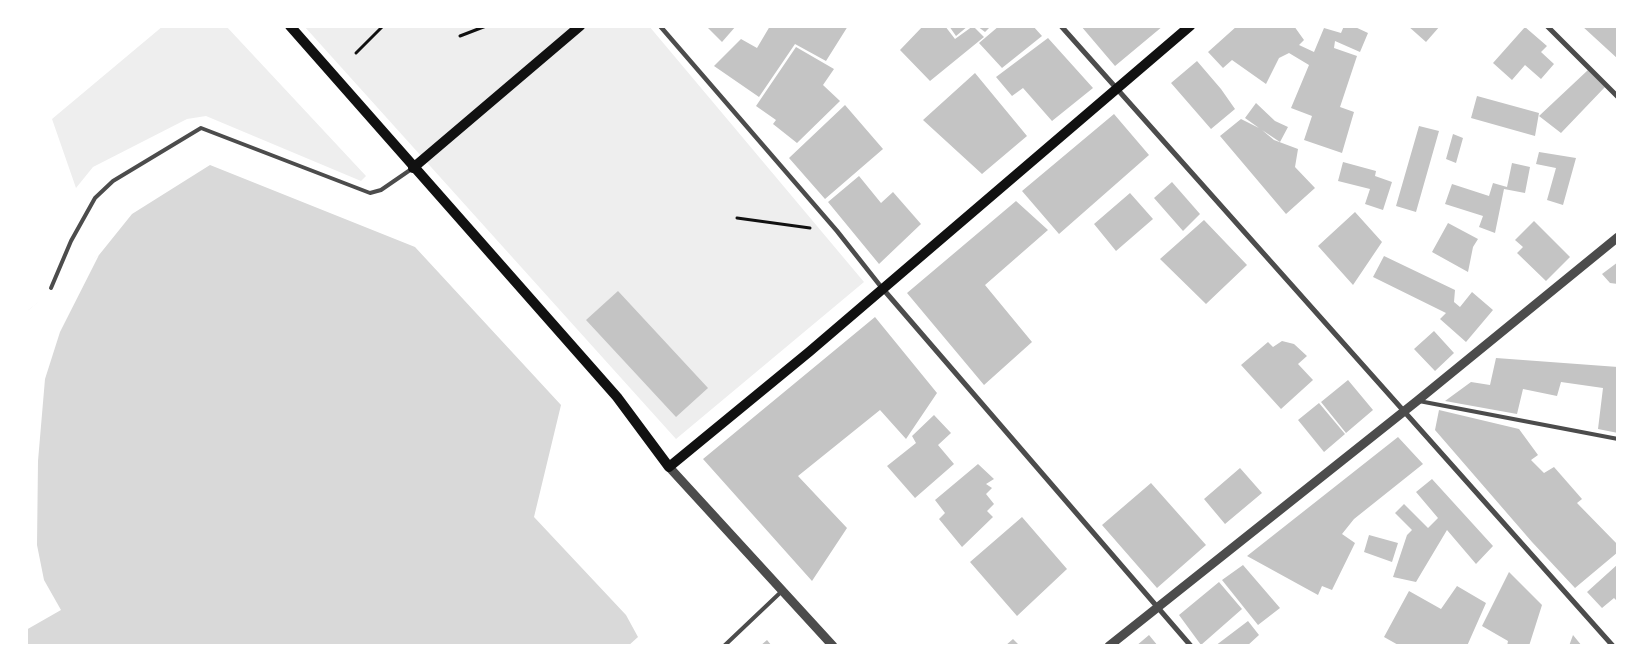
<!DOCTYPE html>
<html>
<head>
<meta charset="utf-8">
<style>
	body { margin:0 }
	#map { position:relative; width:1644px; height:672px; overflow:hidden; background:#fff; font-family:Lato,sans-serif }
	canvas { display:block }
	.frame { position:absolute; inset:0; border:28px solid #fff; pointer-events:none }
</style>
</head>
<body>
<div id="map">
<canvas width="1644" height="672"></canvas>
<div class="frame"></div>
</div>
<script>
const ctx = document.querySelector('canvas').getContext('2d');
ctx.lineJoin = 'round';
function paint(path, color) { ctx.fillStyle = color; ctx.fill(path, 'evenodd'); }
const poly = rows => new Path2D(rows.map(r => 'M' + r).join(''));
function stroke(path, color, width, dash) { ctx.strokeStyle = color; ctx.lineWidth = width; ctx.lineCap = dash ? 'butt' : 'round'; ctx.setLineDash(dash || []); ctx.stroke(path); }
const green = poly([
	[163,26,226,26,366,176,361,181,206,116,187,119,93,167,76,188,52,119],
	[304,26,649,26,864,282,676,439]
]);
const water = poly([
	[210,165,415,247,561,405,534,517,626,615,638,637,628,646,26,646,26,312,99,255,132,214]
]);
const pier = poly([
	[99,255,60,332,45,379,38,461,37,545,44,580,61,610,26,630,26,312,72,273]
]);
const building = poly([
	[706,26,736,26,722,42],
	[770,26,848,26,826,61,795,44,759,97,714,66,741,39,757,48],
	[923,26,945,26,955,39,973,26,984,37,930,81,900,50],
	[949,26,968,26,956,36],
	[977,26,991,26,985,32],
	[999,26,1033,26,1042,36,1002,68,979,43],
	[1081,26,1163,26,1115,66],
	[1237,26,1294,26,1304,40,1299,45,1314,52,1324,28,1341,33,1344,26,1353,26,1368,33,1360,52,1335,41,1334,48,1357,56,1340,107,1354,112,1342,153,1304,140,1312,116,1291,108,1309,65,1289,53,1279,58,1266,84,1232,60,1223,68,1208,52],
	[1408,26,1440,26,1426,42],
	[1582,26,1618,26,1618,59],
	[1525,27,1547,46,1541,52,1554,64,1541,79,1525,65,1512,80,1493,63],
	[1048,38,1093,88,1052,121,1023,88,1012,96,996,77],
	[796,47,834,69,823,85,840,101,797,143,773,124,776,120,756,106],
	[1197,61,1221,89,1235,109,1211,129,1171,83],
	[1588,70,1605,87,1561,133,1539,116],
	[975,73,1027,136,982,174,923,120],
	[1477,96,1539,113,1535,136,1471,118],
	[1256,103,1275,121,1288,127,1280,142,1262,130,1274,140,1298,149,1295,167,1315,188,1286,214,1220,136,1241,119,1259,128,1245,118],
	[845,105,883,149,825,199,789,158],
	[1114,114,1149,155,1059,234,1022,191],
	[1419,126,1439,131,1416,212,1396,206],
	[1453,134,1463,138,1456,163,1446,159],
	[1539,152,1576,158,1563,205,1547,200,1556,168,1536,164],
	[1343,162,1376,171,1375,176,1392,182,1383,210,1365,204,1370,189,1338,181],
	[1512,163,1530,167,1525,193,1504,189,1495,233,1479,227,1483,216,1445,204,1452,184,1489,196,1493,183,1507,187],
	[859,176,881,203,893,192,921,224,879,264,828,202],
	[1172,182,1200,214,1183,231,1154,198],
	[1130,193,1153,219,1116,251,1094,224],
	[1016,201,1048,230,985,285,1032,342,984,385,907,293],
	[1355,212,1382,242,1353,285,1318,246],
	[1204,220,1247,265,1206,304,1160,259],
	[1534,221,1570,257,1546,281,1517,253,1523,247,1515,240],
	[1448,223,1478,239,1473,247,1468,272,1432,252],
	[1384,256,1455,290,1454,302,1460,307,1472,292,1493,310,1466,342,1440,319,1446,313,1373,277],
	[1618,262,1618,284,1610,283,1602,274],
	[618,291,708,388,676,417,586,320],
	[875,317,937,393,906,439,880,410,798,476,847,528,812,581,703,459],
	[1434,331,1454,353,1435,371,1414,349],
	[1282,341,1294,344,1307,356,1298,364,1313,380,1281,409,1241,365,1268,342,1273,347],
	[1496,358,1618,367,1618,433,1598,429,1603,388,1561,382,1557,396,1523,389,1517,414,1445,401,1471,382,1490,385],
	[1348,380,1373,410,1346,433,1321,402],
	[1319,403,1345,434,1324,452,1298,420],
	[1439,410,1519,429,1538,455,1531,460,1544,473,1554,467,1582,499,1577,503,1618,545,1618,552,1575,588,1532,542,1435,430],
	[934,415,951,433,938,445,954,464,915,498,887,466,916,443,912,436],
	[1398,437,1423,464,1354,519,1342,534,1355,543,1332,590,1322,586,1318,595,1247,556],
	[978,464,994,479,986,484,992,488,986,494,994,504,987,511,993,517,962,547,939,519,945,513,935,500],
	[1240,468,1262,493,1225,524,1204,499],
	[1432,479,1493,546,1476,564,1447,530,1416,582,1393,577,1407,535,1412,530,1395,513,1404,504,1428,528,1438,518,1416,492],
	[1151,483,1206,545,1157,588,1102,525],
	[1022,517,1067,569,1017,616,970,562],
	[1369,535,1398,543,1392,562,1364,552],
	[1618,564,1618,602,1614,598,1602,608,1587,592],
	[1243,565,1280,608,1258,625,1222,580],
	[1509,572,1542,605,1529,646,1507,646,1508,641,1482,626],
	[1219,582,1242,609,1201,645,1179,615],
	[1457,586,1486,603,1467,646,1400,646,1384,637,1409,591,1441,609],
	[1248,621,1259,635,1247,646,1215,646],
	[1149,635,1158,646,1136,646],
	[1573,635,1582,646,1569,646],
	[1013,639,1020,646,1005,646],
	[767,640,772,646,760,646]
]);
const path = poly([
	[460,36,486,26],
	[356,53,383,26],
	[737,218,810,228]
]);
const service = poly([
	[51,288,71,241,95,198,113,181,201,128,370,193,381,190,413,168],
	[1419,401,1618,439],
	[724,646,782,591]
]);
const pedestrian = poly([
	[660,26,837,231,882,288]
]);
const minor = poly([
	[1061,26,1613,646],
	[1547,26,1618,97],
	[883,289,1191,646]
]);
const tertiary = poly([
	[669,467,833,646],
	[1109,646,1417,401,1618,237]
]);
const secondary = poly([
	[290,26,617,397,669,467,809,352,1190,26],
	[413,168,580,26]
]);
paint(green, '#eee');
paint(water, '#d9d9d9');
paint(pier, '#fff');
paint(building, '#c4c4c4');
stroke(path, '#111', 3);
stroke(service, '#4c4c4c', 4);
stroke(pedestrian, '#4c4c4c', 4.5);
stroke(minor, '#4c4c4c', 5);
stroke(tertiary, '#4c4c4c', 9);
stroke(secondary, '#111', 10);
</script>
</body>
</html>
